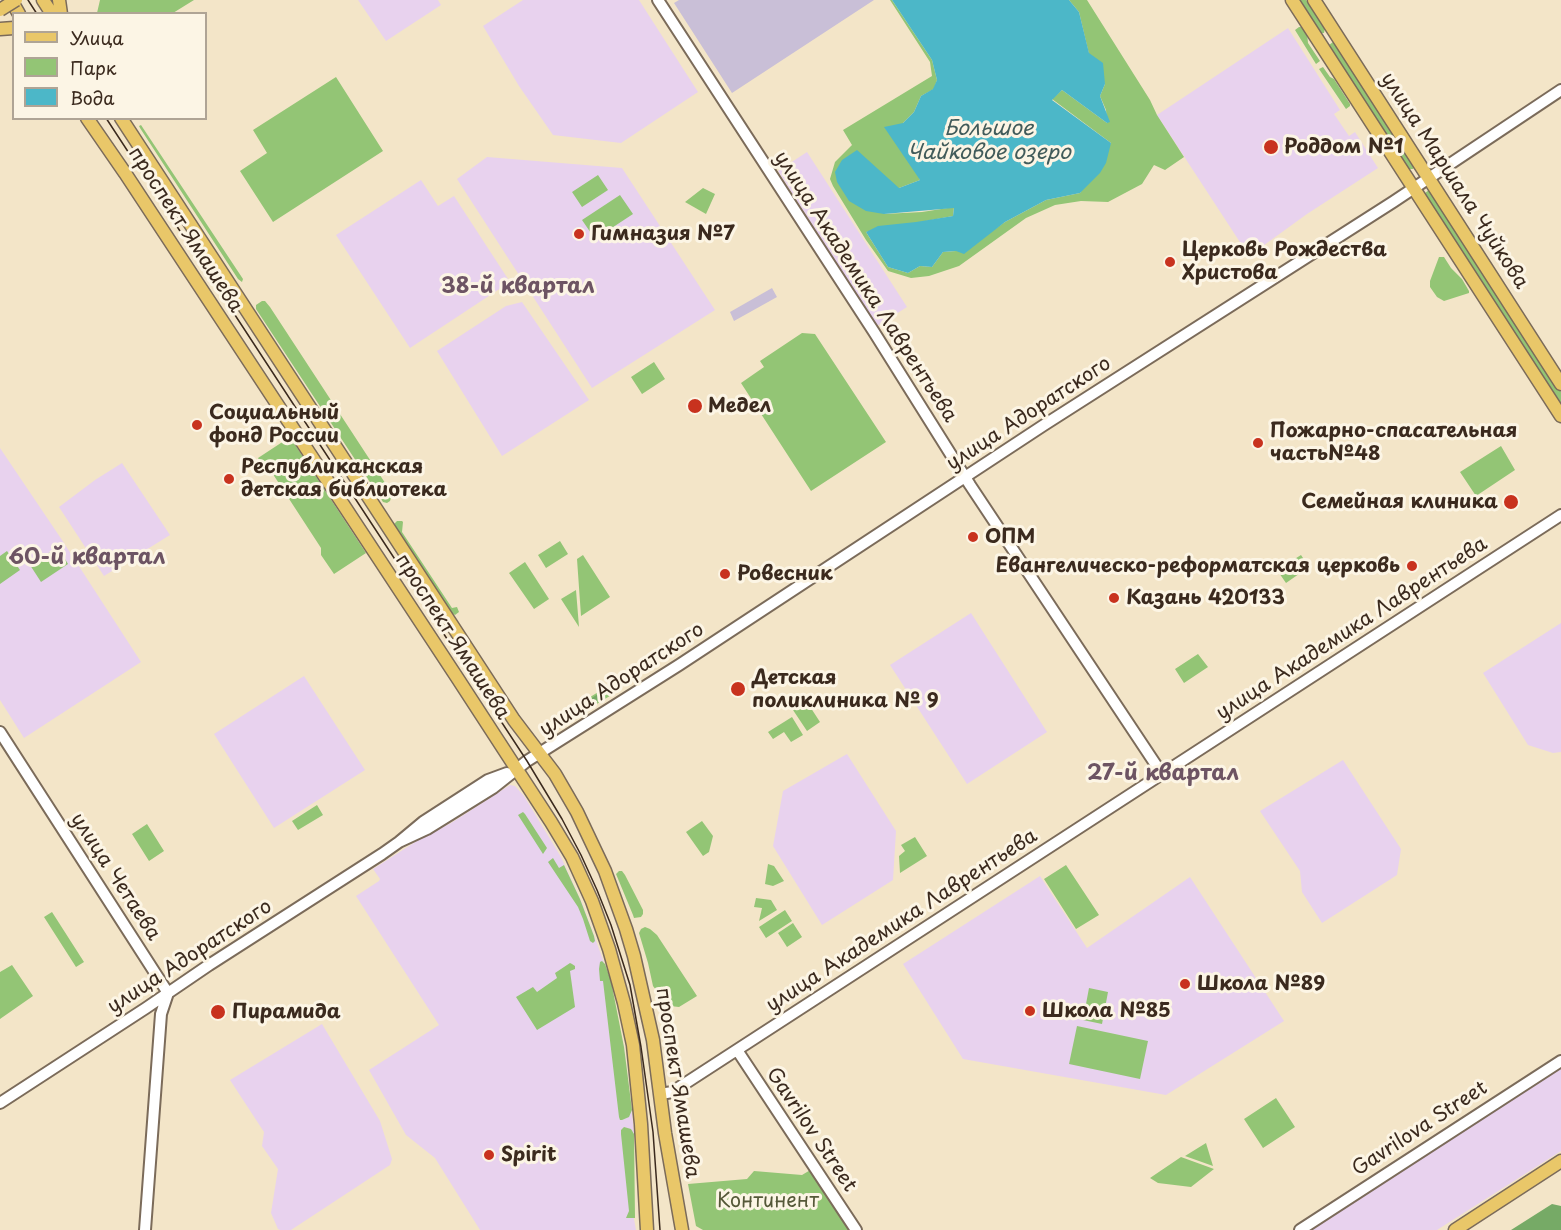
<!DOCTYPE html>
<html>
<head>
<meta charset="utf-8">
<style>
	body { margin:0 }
	#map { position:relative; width:1561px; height:1230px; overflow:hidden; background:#f3e5c8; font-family:"Playpen Sans",sans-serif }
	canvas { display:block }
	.legend { position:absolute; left:12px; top:12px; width:195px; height:108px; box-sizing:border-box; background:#fcf5e5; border:2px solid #afa495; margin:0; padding:8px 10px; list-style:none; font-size:18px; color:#3b2a1e }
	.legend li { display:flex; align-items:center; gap:12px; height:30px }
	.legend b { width:30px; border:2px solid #afa495 }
</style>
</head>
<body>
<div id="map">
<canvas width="1561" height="1230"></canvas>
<ul class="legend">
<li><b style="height:8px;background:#e9c769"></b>Улица</li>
<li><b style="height:16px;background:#93c575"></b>Парк</li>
<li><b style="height:16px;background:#4cb7c8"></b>Вода</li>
</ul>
</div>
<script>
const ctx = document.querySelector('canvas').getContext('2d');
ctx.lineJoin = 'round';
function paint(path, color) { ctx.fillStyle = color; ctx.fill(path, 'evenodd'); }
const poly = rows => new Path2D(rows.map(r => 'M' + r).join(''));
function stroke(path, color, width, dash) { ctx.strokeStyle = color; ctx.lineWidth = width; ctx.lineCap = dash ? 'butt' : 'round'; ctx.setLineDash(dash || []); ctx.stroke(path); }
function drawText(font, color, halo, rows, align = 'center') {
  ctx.font = font + ' "Playpen Sans",sans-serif'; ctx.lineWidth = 6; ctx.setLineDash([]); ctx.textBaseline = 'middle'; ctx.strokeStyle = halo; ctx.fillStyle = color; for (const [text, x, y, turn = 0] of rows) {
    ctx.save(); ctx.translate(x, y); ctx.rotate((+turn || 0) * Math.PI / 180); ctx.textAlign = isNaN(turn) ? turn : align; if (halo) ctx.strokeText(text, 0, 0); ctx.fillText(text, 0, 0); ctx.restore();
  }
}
const built = poly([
	[358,0,438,0,441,5,386,41],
	[523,0,639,0,698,92,621,143,553,135,519,86,483,26],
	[1288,28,1340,110,1334,114,1349,136,1355,132,1378,168,1307,214,1249,256,1157,115],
	[807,152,907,307,877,326,778,171],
	[487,157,622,168,715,310,592,388,457,179],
	[421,180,438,206,454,196,510,282,410,348,336,235],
	[522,302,589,400,502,456,437,351,506,306],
	[0,448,62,540,141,662,24,738,0,700],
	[122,463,170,535,104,576,59,507,95,480],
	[971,613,1047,732,967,784,890,665],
	[1561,623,1561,752,1553,753,1528,745,1483,673],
	[304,676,365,770,274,828,214,734],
	[847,754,896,831,893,880,822,925,773,846,783,791],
	[1343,760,1401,849,1397,875,1322,923,1302,892,1300,871,1260,811],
	[510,785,515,786,524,796,561,857,582,903,605,965,624,1047,634,1131,634,1219,636,1230,480,1230,435,1158,406,1135,369,1070,439,1025,356,896,379,881,380,879,373,869,423,837,451,823],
	[1040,876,1087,948,1190,877,1284,1021,1166,1095,963,1059,903,964],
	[322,1024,380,1121,392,1159,390,1165,291,1230,280,1230,278,1229,271,1213,278,1169,262,1146,264,1132,230,1080],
	[1561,1065,1561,1151,1437,1230,1309,1230]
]);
const industrial = poly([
	[679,0,874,0,732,93,674,3],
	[772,288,777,297,734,321,730,312]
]);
const green = poly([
	[100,0,194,0,173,13,97,13],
	[890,0,892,0,932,60,937,80,934,89,921,96,914,112,903,123,920,180,899,188,884,214,922,212,954,207,953,216,866,232,888,267,908,273,920,266,932,267,943,252,956,251,989,233,1005,222,1046,200,1080,193,1111,143,1052,99,1062,90,1107,123,1106,110,1100,96,1105,84,1089,54,1079,12,1069,0,1087,0,1150,100,1157,115,1184,157,1165,170,1154,165,1142,184,1108,202,1081,201,1055,205,1026,218,959,266,929,276,911,278,888,271,866,240,833,186,830,179,835,162,852,145,843,130,932,76,930,62],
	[1298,0,1306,0,1325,28,1324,33,1320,33],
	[1299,27,1302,27,1307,33,1308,43,1320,61,1316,64,1295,30],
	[1333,42,1415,166,1413,169,1408,169,1329,47,1329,45],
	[1323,67,1330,77,1334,79,1350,104,1350,106,1346,109,1319,69],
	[336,77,383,151,273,222,240,171,267,153,253,130],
	[141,125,243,279,242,282,238,279,140,128,139,126],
	[598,175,608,190,582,207,572,192],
	[703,188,715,194,706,214,685,202],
	[1429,190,1431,191,1561,392,1561,405,1426,195,1425,193],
	[620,195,633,214,595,239,582,220],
	[1439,257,1444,257,1451,268,1462,279,1469,291,1469,293,1444,301,1437,297,1430,287,1430,281],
	[262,301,265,301,270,307,391,492,392,495,390,501,387,503,383,502,256,309,256,305],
	[802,333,815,334,886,442,811,491,741,383,764,367,760,361],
	[654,362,665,379,642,394,631,377],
	[290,437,366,553,334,574,321,555,321,548,267,465,261,463,258,458],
	[1501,446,1515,470,1476,496,1460,472],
	[397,521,402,521,403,522,402,532,452,608,457,607,459,612,455,615,452,613,398,530,394,524],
	[560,541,568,554,546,568,538,555],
	[58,547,68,564,41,582,30,565],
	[7,551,20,570,0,584,0,556],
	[583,555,610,597,581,616,577,559],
	[1301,555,1309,567,1286,583,1277,570],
	[525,562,549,599,534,609,509,573],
	[576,590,579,627,561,599],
	[1198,654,1208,667,1184,683,1175,669],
	[608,686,613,694,553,731,548,723],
	[807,702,820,722,807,731,793,710],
	[792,717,803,735,791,742,784,732,773,739,768,732],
	[317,805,323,815,298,830,292,821],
	[523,812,525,814,547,848,543,854,518,815],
	[702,821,713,836,709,852,703,856,686,832],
	[147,824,164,851,149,861,132,834],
	[915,837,927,856,900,873,899,856,905,851,901,845],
	[553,858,559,868,564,865,580,899,594,936,595,941,593,943,590,941,583,919,578,907,548,862],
	[768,864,774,866,784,881,773,886,765,884],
	[1066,865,1099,915,1076,929,1044,879],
	[619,871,622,871,625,875,643,910,643,914,641,917,634,918,633,915,616,874],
	[756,898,771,900,777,910,759,921,762,908,754,907],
	[785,910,792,921,766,938,759,927],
	[52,912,84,962,76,967,44,917],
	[793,923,802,937,787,947,778,933],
	[645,927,650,929,657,935,697,996,679,1007,670,1006,665,1002,653,986,648,963,639,933,641,929],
	[602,961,605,964,611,981,624,1047,632,1110,629,1117,622,1120,620,1120,619,1117,603,981,600,981,599,969,600,962],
	[570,963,572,964,575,966,575,969,570,971,575,1007,537,1030,516,997,533,987,537,992,557,978,555,973],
	[12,965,33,996,0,1019,0,972],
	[1089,988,1108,992,1102,1024,1083,1020],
	[1077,1026,1148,1041,1140,1079,1069,1064],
	[1276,1098,1295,1127,1263,1148,1244,1119],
	[624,1127,631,1129,634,1134,635,1218,626,1218,629,1211,621,1134,621,1130],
	[1206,1143,1213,1166,1185,1156],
	[1181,1157,1214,1169,1191,1187,1158,1183,1150,1178],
	[812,1169,852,1230,703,1230,696,1226,688,1184,747,1179,754,1171,802,1175]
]);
const forest = poly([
	[598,694,602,695,601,698,562,723,557,722,559,719],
	[1552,1204,1561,1206,1561,1230,1511,1230]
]);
const water = poly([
	[892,0,1069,0,1079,12,1089,53,1103,63,1105,84,1100,96,1110,122,1107,123,1062,90,1052,100,1111,143,1106,163,1100,173,1080,193,1046,200,1005,222,964,254,956,251,943,252,932,267,920,266,908,273,888,267,866,232,878,226,916,222,953,216,954,208,884,214,866,211,849,201,837,182,835,172,842,160,857,150,899,188,920,180,884,127,903,123,914,112,921,96,933,89,937,80,932,60]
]);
const minor = poly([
	[658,0,874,332,970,485,1162,774],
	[0,732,168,993,161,1014,145,1230],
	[399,842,427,829,493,788,527,761,679,665,1044,425,1393,202,1561,90],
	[737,1050,856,1230],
	[661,1094,672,1092,1561,515],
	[0,1103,146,1008,209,965,382,854,399,842,423,822,488,780,507,773],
	[1300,1230,1561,1061]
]);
const major = poly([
	[11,0,19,14],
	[43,0,52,14],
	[59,0,61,14],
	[1292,0,1561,416],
	[1314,0,1561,384],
	[0,29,14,28],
	[87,118,125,173,458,679,551,822,572,857,592,901,609,949,624,1003,633,1045,641,1124,647,1230],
	[121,118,514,720,555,774,577,812,605,871,626,929,634,956,653,1040,665,1133,682,1230],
	[1455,1230,1561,1161]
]);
const tram = poly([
	[28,0,37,14],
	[106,118,527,761,562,819,581,855,597,890,611,925,630,985,641,1047,653,1132,660,1230]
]);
const majorBridge = poly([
	[0,10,16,0]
]);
const markers = [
	[1271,147,8,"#c8321e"],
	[579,234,6,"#c8321e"],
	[1170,262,6,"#c8321e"],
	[695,406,8,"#c8321e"],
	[197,425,6,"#c8321e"],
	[1258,443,6,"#c8321e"],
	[229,479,6,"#c8321e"],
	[1511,502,8,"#c8321e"],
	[973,537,6,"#c8321e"],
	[1412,566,6,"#c8321e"],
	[725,574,6,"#c8321e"],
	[1114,598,6,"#c8321e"],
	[738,689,8,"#c8321e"],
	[1185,984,6,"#c8321e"],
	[1030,1011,6,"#c8321e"],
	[218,1012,8,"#c8321e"],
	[489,1155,6,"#c8321e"]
];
const poiNames = [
	["Роддом №1",1284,147],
	["Гимназия №7",591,234],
	["Церковь Рождества",1182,250],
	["Христова",1182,273],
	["Медел",708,406],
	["Социальный",209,413],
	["фонд России",209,436],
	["Пожарно-спасательная",1270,431],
	["часть№48",1270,454],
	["Республиканская",241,467],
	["детская библиотека",241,490],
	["Семейная клиника",1498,502,"right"],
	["ОПМ",985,537],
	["Евангелическо-реформатская церковь",1400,566,"right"],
	["Ровесник",737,574],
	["Казань 420133",1126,598],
	["Детская",752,678],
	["поликлиника № 9",752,701],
	["Школа №89",1197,984],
	["Школа №85",1042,1011],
	["Пирамида",232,1012],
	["Spirit",501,1155]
];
const streetNames = [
	["улица Маршала Чуйкова",1454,181,57],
	["проспект Ямашева",185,230,57],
	["улица Академика Лаврентьева",865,287,57],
	["улица Адоратского",1029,414,-33],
	["улица Академика Лаврентьева",1352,629,-33],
	["проспект Ямашева",452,637,57],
	["улица Адоратского",622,680,-33],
	["улица Четаева",115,877,57],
	["улица Академика Лаврентьева",902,921,-33],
	["улица Адоратского",190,957,-33],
	["проспект Ямашева",677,1083,81],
	["Gavrilova Street",1420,1129,-33],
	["Gavrilov Street",811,1130,56]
];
const parkNames = [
	["Континент",768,1201]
];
const waterNames = [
	["Большое",989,129],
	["Чайковое озеро",989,153]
];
const quarterNames = [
	["38-й квартал",518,287],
	["60-й квартал",87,558],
	["27-й квартал",1163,774]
];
paint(built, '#e8d2ee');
paint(industrial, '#c9bfd7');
paint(green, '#93c575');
paint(forest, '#76aa66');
paint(water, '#4cb7c8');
stroke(minor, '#7b6b5a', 14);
stroke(major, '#7b6b5a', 15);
stroke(minor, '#fff', 10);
stroke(major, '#e9c769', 12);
stroke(tram, '#3b2a1e', 1.5);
stroke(majorBridge, '#7b6b5a', 15, []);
stroke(majorBridge, '#e9c769', 12);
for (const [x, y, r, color] of markers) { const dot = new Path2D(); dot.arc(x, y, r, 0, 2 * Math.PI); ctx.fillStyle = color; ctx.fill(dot); stroke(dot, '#fcf5e5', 2); }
drawText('bold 20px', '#3b2a1e', '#fcf5e5', poiNames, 'left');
drawText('20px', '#3b2a1e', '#fcf5e5', streetNames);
drawText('20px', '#555838', '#fcf5e5', parkNames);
drawText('italic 21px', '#415b5a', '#fcf5e5', waterNames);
drawText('bold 22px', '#6d5463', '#fcf5e5', quarterNames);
</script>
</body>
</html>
